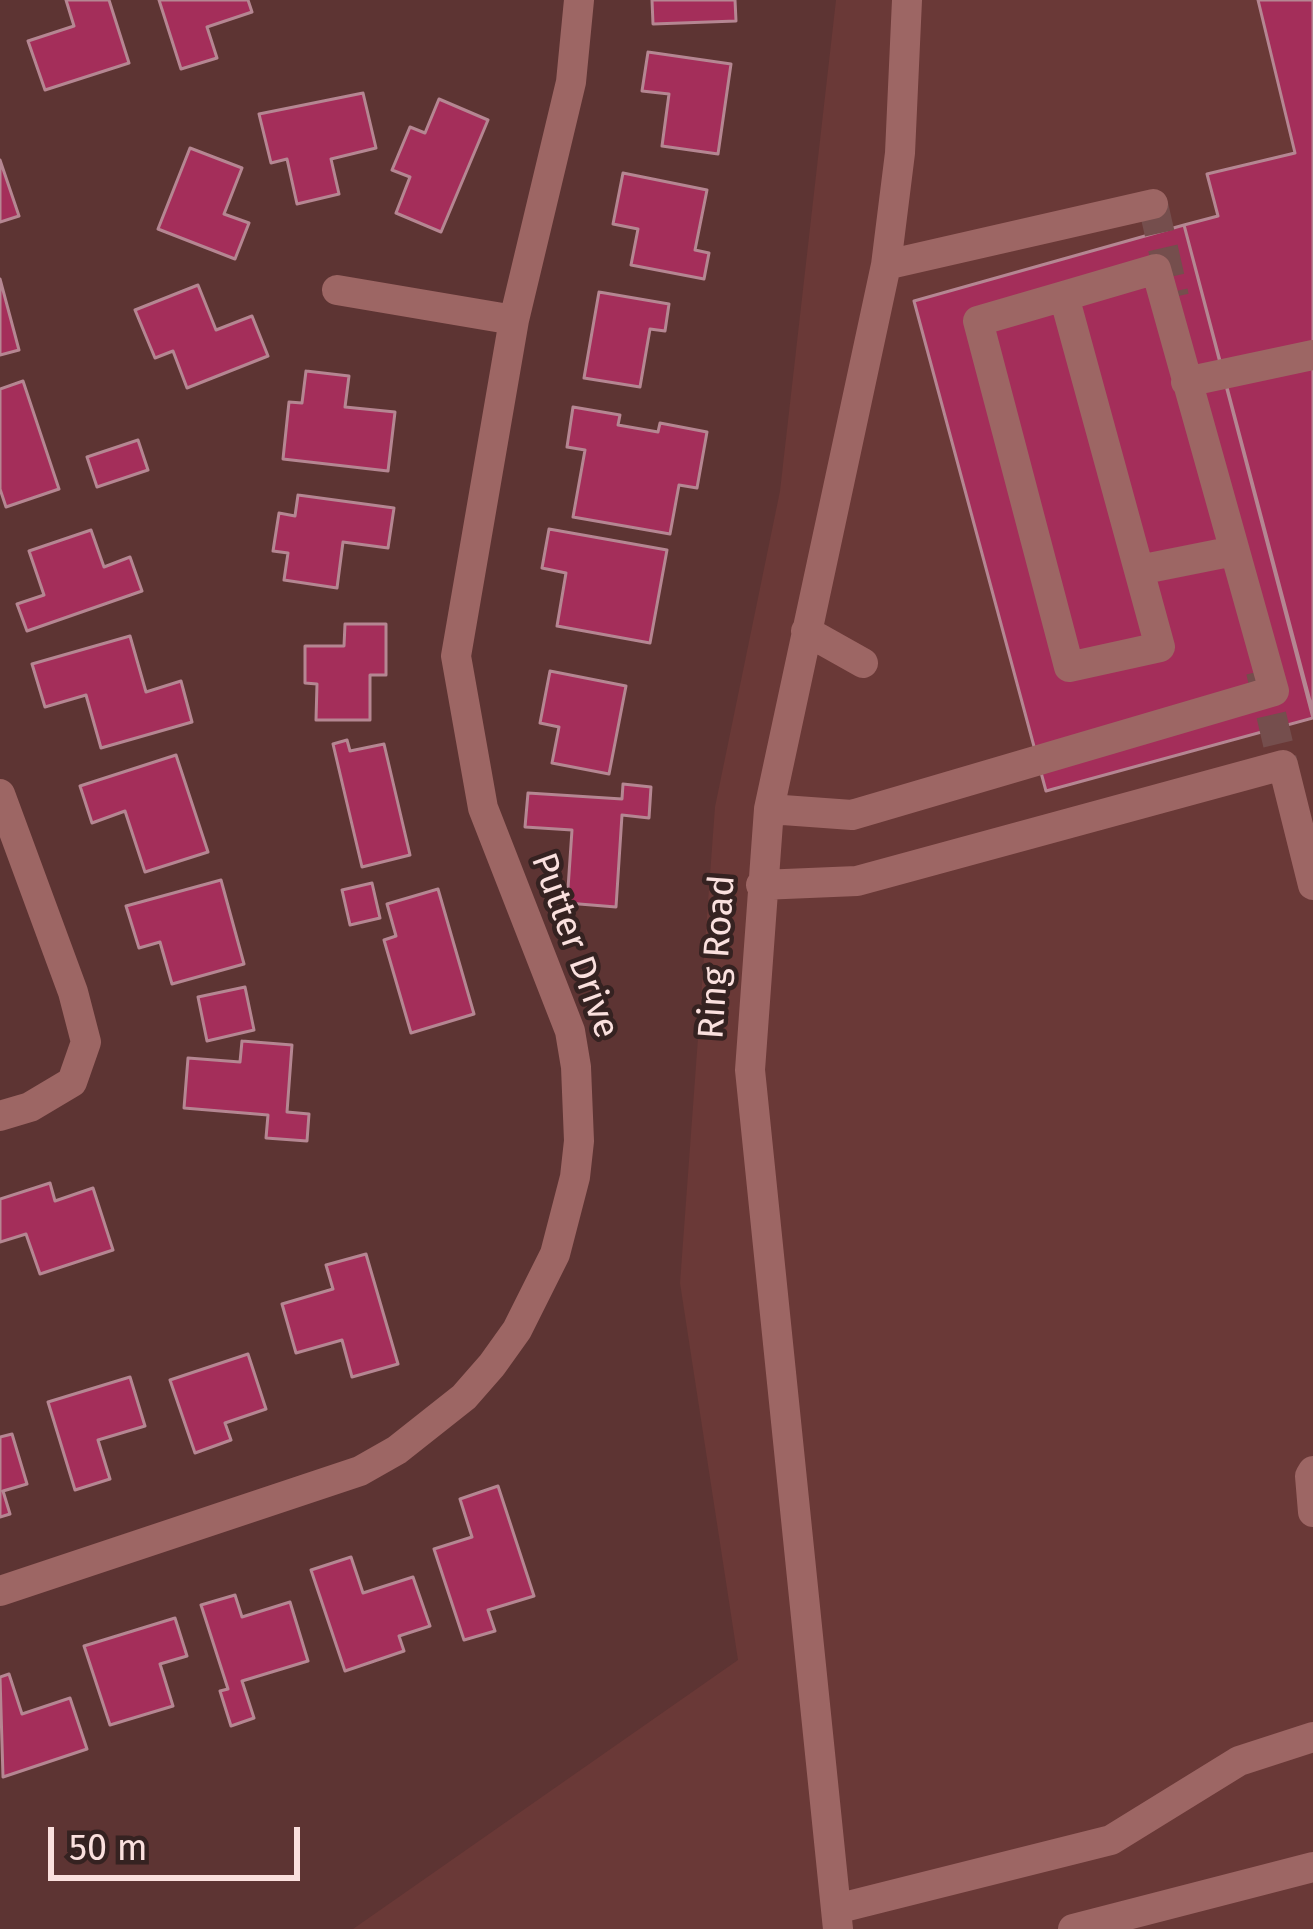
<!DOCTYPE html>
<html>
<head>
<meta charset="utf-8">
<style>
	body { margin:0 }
	#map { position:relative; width:1313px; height:1929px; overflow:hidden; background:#5d3433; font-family:"Fira Sans",sans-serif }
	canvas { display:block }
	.scale { position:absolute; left:48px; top:1827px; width:252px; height:54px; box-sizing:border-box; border:6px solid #fae0de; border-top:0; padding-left:15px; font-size:36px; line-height:42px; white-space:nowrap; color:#fae0de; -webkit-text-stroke:9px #352221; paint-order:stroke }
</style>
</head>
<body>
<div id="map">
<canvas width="1313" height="1929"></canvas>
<div class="scale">50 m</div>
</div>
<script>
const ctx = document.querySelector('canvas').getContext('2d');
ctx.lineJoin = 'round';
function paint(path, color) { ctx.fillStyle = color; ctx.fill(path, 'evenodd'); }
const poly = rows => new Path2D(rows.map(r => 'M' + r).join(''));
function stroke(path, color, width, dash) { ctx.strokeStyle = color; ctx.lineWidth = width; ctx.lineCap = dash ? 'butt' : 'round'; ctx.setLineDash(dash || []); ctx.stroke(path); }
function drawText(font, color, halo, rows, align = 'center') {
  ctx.font = font + ' "Fira Sans",sans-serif'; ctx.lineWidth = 9; ctx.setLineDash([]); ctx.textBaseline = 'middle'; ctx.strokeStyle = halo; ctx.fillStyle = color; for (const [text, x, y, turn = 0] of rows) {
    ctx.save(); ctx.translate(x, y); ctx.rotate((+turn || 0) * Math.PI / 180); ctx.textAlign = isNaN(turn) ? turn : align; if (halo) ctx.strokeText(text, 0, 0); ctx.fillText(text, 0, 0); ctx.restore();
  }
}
const built = poly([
	[836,0,1313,0,1313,1929,353,1929,738,1660,680,1283,715,807,780,491]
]);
const building = poly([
	[66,0,109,0,129,63,45,90,28,41,74,26,66,0],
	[159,0,248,0,252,12,207,27,217,58,181,69,159,0],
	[652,0,735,0,736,21,653,24,652,0],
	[1258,0,1313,0,1313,712,1184,225,1218,216,1207,174,1295,153,1258,0],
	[648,52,731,64,718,154,662,146,669,94,642,91,648,52],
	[363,93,376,148,331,159,339,194,297,204,287,159,271,163,259,114,363,93],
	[439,99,488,120,441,232,396,213,410,177,392,170,410,127,425,133,439,99],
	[190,148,242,168,224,214,249,223,235,259,158,229,190,148],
	[0,160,19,216,0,222,0,160],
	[623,173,707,190,695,250,709,253,704,279,631,265,638,229,613,224,623,173],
	[1184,225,1313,718,1046,791,914,301,1184,225],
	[0,279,19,350,0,355,0,279],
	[198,285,216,330,252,316,268,356,187,388,173,351,155,358,135,310,198,285],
	[599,292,669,304,665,331,650,329,640,387,584,378,599,292],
	[306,371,349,376,345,407,395,412,388,471,283,459,289,402,302,403,306,371],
	[23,381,59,489,6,507,0,489,0,389,23,381],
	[573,407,620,415,618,425,658,432,660,423,707,432,697,488,679,485,670,534,573,517,585,450,567,447,573,407],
	[138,440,148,470,97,487,87,457,138,440],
	[298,495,394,508,388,548,343,542,337,588,284,580,288,553,273,551,279,513,295,516,298,495],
	[549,529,667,550,650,643,557,626,566,573,542,568,549,529],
	[91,530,104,567,130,557,142,591,27,631,17,604,44,595,29,551,91,530],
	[345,624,386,624,386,675,370,675,370,720,316,720,317,684,305,683,305,646,344,646,345,624],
	[130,636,146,692,181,681,192,722,101,748,86,695,45,707,32,664,130,636],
	[550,671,626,686,609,774,552,763,559,727,540,723,550,671],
	[347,740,350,751,384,744,410,855,362,867,333,744,347,740],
	[176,755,208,852,145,872,125,811,92,823,80,786,176,755],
	[623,784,651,787,649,818,622,815,616,907,567,903,572,830,525,827,528,793,622,799,623,784],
	[221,880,244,964,172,984,160,942,139,948,126,906,221,880],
	[372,883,380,918,350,925,342,890,372,883],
	[438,889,474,1014,411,1033,384,940,396,936,387,904,438,889],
	[245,987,254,1030,207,1041,198,997,245,987],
	[242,1041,292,1045,287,1112,309,1114,307,1141,266,1138,268,1115,184,1108,188,1058,240,1062,242,1041],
	[50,1183,55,1201,93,1188,113,1250,40,1274,26,1234,0,1242,0,1199,50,1183],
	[366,1254,398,1364,352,1377,342,1340,296,1353,282,1304,333,1289,326,1265,366,1254],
	[248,1354,266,1409,225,1423,231,1440,195,1453,170,1380,248,1354],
	[130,1377,145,1426,98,1440,110,1479,75,1490,48,1402,130,1377],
	[12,1434,27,1484,3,1491,10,1514,0,1517,0,1437,12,1434],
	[498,1486,534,1596,488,1610,495,1631,464,1640,434,1549,472,1537,460,1499,498,1486],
	[351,1557,363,1593,413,1577,430,1626,399,1636,404,1651,345,1671,311,1570,351,1557],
	[235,1595,242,1617,290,1602,308,1661,242,1681,254,1718,231,1726,220,1691,228,1689,201,1605,235,1595],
	[175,1618,187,1656,160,1664,173,1706,110,1725,84,1646,175,1618],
	[9,1674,22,1714,70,1698,87,1749,3,1777,0,1677,9,1674]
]);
const minorTunnel = poly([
	[1153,204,1174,297],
	[1261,671,1283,765]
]);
const minor = poly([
	[886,265,1153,204],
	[337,290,514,320],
	[1186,382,1313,355],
	[1139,570,1234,551],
	[806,631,863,663],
	[0,794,73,992,86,1042,72,1082,30,1107,0,1116],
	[769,809,852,815,1274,691,1156,269,1064,296,978,321,1069,667,1160,647,1064,296],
	[761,885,857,881,1283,765,1313,885],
	[1313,1471,1310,1476,1313,1512],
	[0,1591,360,1471,397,1450,464,1397,492,1365,517,1330,555,1254,575,1177,579,1141,576,1067,570,1031,483,808,456,656,514,320,571,82,579,0],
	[836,1909,1111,1840,1239,1761,1313,1737],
	[838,1929,750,1070,769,809,886,265,900,153,907,0],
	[1073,1929,1313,1867]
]);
const streetNames = [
	["Putter Drive",574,946,70],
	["Ring Road",718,957,-86]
];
paint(built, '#6a3937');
paint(building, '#a42e5a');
stroke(building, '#b58692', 3);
stroke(minorTunnel, '#754e4d', 30, [30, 15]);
stroke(minor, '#9d6664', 30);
drawText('36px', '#fae0de', '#352221', streetNames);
</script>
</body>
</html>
